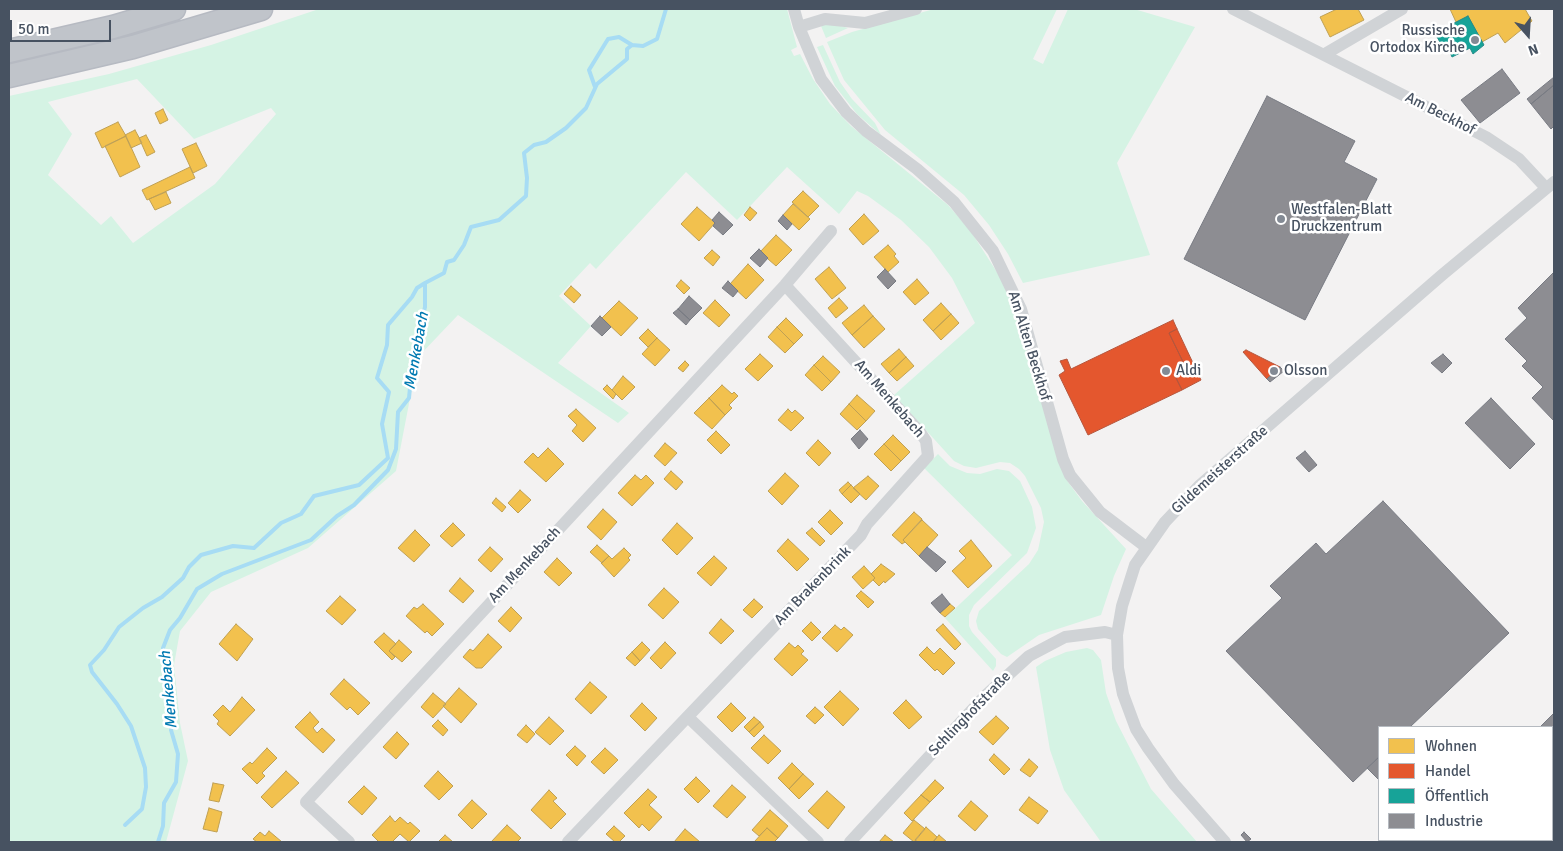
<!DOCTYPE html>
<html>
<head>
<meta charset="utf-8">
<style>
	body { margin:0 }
	#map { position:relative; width:1563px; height:851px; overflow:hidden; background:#f3f2f2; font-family:Signika,sans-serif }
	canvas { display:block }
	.frame { position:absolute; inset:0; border:10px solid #475261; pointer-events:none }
	.legend { position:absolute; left:1378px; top:726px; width:175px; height:115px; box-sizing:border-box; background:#fff; border:1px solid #b5bac0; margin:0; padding:6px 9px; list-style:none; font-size:15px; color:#475261 }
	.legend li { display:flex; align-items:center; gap:10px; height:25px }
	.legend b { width:25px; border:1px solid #b5bac0 }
	.north { position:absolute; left:1503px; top:10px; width:50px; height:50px; -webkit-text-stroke:4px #fff; paint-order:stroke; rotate:161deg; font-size:14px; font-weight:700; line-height:20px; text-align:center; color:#475261 }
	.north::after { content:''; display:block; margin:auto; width:18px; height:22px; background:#475261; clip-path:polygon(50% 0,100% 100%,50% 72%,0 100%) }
	.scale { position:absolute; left:10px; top:20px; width:101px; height:22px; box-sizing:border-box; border:2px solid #475261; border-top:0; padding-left:6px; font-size:15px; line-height:18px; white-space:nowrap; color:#475261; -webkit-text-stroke:4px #fff; paint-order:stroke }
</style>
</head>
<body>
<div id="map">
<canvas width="1563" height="851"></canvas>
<div class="frame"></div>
<ul class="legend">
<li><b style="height:14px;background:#f2c14e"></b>Wohnen</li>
<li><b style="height:14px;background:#e4572e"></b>Handel</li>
<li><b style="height:14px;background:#17a398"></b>Öffentlich</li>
<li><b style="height:14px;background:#8d8d92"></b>Industrie</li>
</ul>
<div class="north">N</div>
<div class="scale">50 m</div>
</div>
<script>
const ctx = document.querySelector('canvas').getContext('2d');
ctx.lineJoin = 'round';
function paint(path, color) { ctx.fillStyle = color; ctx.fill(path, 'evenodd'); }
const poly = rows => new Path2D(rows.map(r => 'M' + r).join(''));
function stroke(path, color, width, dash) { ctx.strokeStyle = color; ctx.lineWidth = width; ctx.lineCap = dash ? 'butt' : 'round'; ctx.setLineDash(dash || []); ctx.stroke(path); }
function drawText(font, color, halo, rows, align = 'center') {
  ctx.font = font + ' Signika,sans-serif'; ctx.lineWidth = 5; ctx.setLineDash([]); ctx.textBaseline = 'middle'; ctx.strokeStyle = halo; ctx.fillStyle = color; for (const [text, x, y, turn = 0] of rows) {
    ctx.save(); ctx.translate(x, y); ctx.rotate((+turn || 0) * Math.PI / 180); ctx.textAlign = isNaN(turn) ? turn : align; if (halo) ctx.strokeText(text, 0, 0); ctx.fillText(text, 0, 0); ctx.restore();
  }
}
const green = poly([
	[319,9,787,9,797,47,791,50,794,56,800,54,813,79,830,104,851,126,948,205,970,230,1002,280,1015,310,1068,482,1082,501,1126,549,1114,576,1101,615,1039,635,1007,657,1001,654,978,629,976,621,979,611,1029,564,1038,550,1044,522,1041,508,1025,476,1019,469,1010,463,1000,462,976,468,964,466,954,461,894,395,975,323,952,278,929,247,901,220,868,196,857,191,839,214,787,167,737,220,686,172,596,269,590,263,559,296,591,326,558,363,629,413,618,423,458,315,418,357,396,471,308,548,211,592,180,631,174,665,180,723,188,761,166,842,9,842,9,96,109,74,211,45],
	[137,79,194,139,271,108,276,114,215,184,133,243,111,216,101,225,48,175,72,134,48,102],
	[934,9,1057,9,1033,59,1043,64,1068,9,1134,9,1195,27,1117,163,1150,255,1023,283,1008,254,989,225,964,195,885,130,844,80,827,42,852,32],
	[827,24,833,24,848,28,826,38,821,26],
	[823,45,840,82,852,99,875,123,881,135,857,114,835,86,817,47],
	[938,454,950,466,967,473,980,474,997,469,1009,471,1020,481,1032,507,1036,528,1027,553,974,605,969,615,969,626,972,632,996,659,996,666,993,671,945,618,1012,555,924,468],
	[1087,648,1093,650,1101,660,1106,693,1116,721,1151,789,1197,842,1101,842,1064,790,1050,750,1036,667,1045,661,1066,652]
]);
const homes = poly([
	[1337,9,1358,9,1364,20,1330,37,1320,17,1337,9],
	[1450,9,1525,9,1532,21,1505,43,1498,33,1482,42,1468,16,1456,22,1450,9],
	[163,109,168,120,160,124,155,113,163,109],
	[118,122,126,136,102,148,95,133,118,122],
	[135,130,142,143,131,148,125,135,135,130],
	[146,135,155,152,147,156,139,138,146,135],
	[126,136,140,167,120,177,105,146,126,136],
	[196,143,207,166,193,173,182,149,196,143],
	[190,167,195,178,147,200,142,190,190,167],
	[803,191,819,206,808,217,792,202,803,191],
	[166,192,171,203,155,210,149,199,166,192],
	[793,204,810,219,799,230,783,215,793,204],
	[697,207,715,223,699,241,681,224,697,207],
	[750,207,757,213,750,221,744,215,750,207],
	[864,214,879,231,863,245,849,229,864,214],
	[776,235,792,250,776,266,760,252,776,235],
	[888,245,896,254,894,256,899,262,888,272,874,257,888,245],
	[712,250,720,257,713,266,704,258,712,250],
	[748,264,764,280,746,299,730,284,748,264],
	[829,267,846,288,832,299,815,279,829,267],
	[917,279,929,293,915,305,903,292,917,279],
	[681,280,690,288,684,294,676,286,681,280],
	[571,286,581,295,574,303,564,294,571,286],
	[839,298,848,308,836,318,828,308,839,298],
	[715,300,730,315,719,327,703,313,715,300],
	[619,301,638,318,621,336,602,318,619,301],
	[941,303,951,314,933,331,923,320,941,303],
	[864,305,873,316,852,335,842,323,864,305],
	[951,314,959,323,941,340,933,331,951,314],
	[873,316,885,329,864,348,852,335,873,316],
	[786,318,803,335,794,344,777,327,786,318],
	[777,327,794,344,785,353,768,337,777,327],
	[648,329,657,338,648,347,639,338,648,329],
	[657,338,670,350,655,366,642,354,657,338],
	[899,349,906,357,889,373,881,364,899,349],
	[760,354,773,366,758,381,745,369,760,354],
	[823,356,840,372,831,382,814,365,823,356],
	[906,357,914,366,897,381,889,373,906,357],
	[685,361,689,365,683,372,678,368,685,361],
	[814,365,831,382,822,391,805,375,814,365],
	[623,376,635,387,622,400,612,390,623,376],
	[607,385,616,394,613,399,603,389,607,385],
	[722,385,732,394,734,392,738,396,729,405,732,408,725,415,709,398,722,385],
	[857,395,875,411,866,421,849,404,857,395],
	[709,398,725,415,712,429,694,413,709,398],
	[849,404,866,421,857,430,840,414,849,404],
	[576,409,596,428,583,442,572,431,577,425,568,416,576,409],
	[788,409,792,413,795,410,804,418,791,431,778,420,788,409],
	[716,431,730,445,721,454,707,440,716,431],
	[893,435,910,452,901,461,884,444,893,435],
	[818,440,831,453,819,466,806,453,818,440],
	[665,443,677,453,665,466,654,456,665,443],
	[884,444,901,461,891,471,874,454,884,444],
	[548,448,564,464,546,482,524,462,533,453,538,458,548,448],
	[671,471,683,482,676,490,664,479,671,471],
	[785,473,799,486,782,505,768,491,785,473],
	[635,475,641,480,646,475,654,483,632,506,618,493,635,475],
	[868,476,879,486,866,500,853,488,868,476],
	[848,482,851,485,842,494,839,490,848,482],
	[851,485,860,494,851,503,842,494,851,485],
	[520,490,531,500,518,513,508,503,520,490],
	[496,498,506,507,502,512,492,503,496,498],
	[603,509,617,522,601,540,587,527,603,509],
	[830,510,843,523,831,535,818,522,830,510],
	[914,512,922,519,903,540,905,542,902,544,892,535,914,512],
	[922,520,938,535,919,556,903,540,922,520],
	[453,523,465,535,452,547,440,536,453,523],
	[677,523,693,538,677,555,662,540,677,523],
	[812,528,825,541,820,546,806,533,812,528],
	[415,530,430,545,414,562,398,548,415,530],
	[788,539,809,559,797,571,777,551,788,539],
	[971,540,992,566,968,588,952,571,966,558,959,551,971,540],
	[597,545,609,556,602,563,590,552,597,545],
	[490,547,503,559,491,572,478,560,490,547],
	[624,548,631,555,628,558,630,560,614,577,601,563,609,556,612,559,624,548],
	[714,556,727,568,711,586,697,573,714,556],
	[557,558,572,573,559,586,544,572,557,558],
	[881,564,895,574,885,583,884,581,879,586,873,580,875,578,871,574,881,564],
	[864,566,875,578,863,589,852,577,864,566],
	[460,578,474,591,463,603,449,591,460,578],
	[664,588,679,602,663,619,648,605,664,588],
	[861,591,874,602,868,608,856,596,861,591],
	[340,596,356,610,342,625,326,611,340,596],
	[754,599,763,607,752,618,743,610,754,599],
	[423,604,444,624,432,636,427,631,425,633,406,616,414,607,417,609,423,604],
	[950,604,955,608,945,617,940,613,950,604],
	[511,607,522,618,510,632,498,621,511,607],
	[721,619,734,631,721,644,709,633,721,619],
	[811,622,821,632,812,641,802,631,811,622],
	[236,624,253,639,237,661,219,644,236,624],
	[943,624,961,644,955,650,936,630,943,624],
	[835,625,841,630,844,627,853,635,837,652,822,638,835,625],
	[384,633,396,644,389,651,395,657,392,660,374,642,384,633],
	[488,634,502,647,482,668,476,668,463,657,470,649,473,651,488,634],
	[399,640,412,652,402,662,389,651,399,640],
	[642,642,650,650,640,661,632,652,642,642],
	[665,642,676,653,661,669,650,658,665,642],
	[789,643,795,648,798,645,804,651,801,654,808,660,792,676,774,659,789,643],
	[927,647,934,654,940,648,955,663,943,675,937,669,935,671,919,655,927,647],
	[632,652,640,661,635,666,626,658,632,652],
	[344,679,370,703,358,715,350,707,347,710,330,694,344,679],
	[590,682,607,697,591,714,575,699,590,682],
	[459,688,477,704,461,723,443,706,459,688],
	[840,691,859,709,843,726,824,707,840,691],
	[433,693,446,704,433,718,421,707,433,693],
	[242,697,255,710,230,736,217,724,219,721,213,715,223,705,230,712,242,697],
	[906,700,922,717,909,729,893,713,906,700],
	[642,703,657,718,645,731,630,716,642,703],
	[731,703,746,718,732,732,717,717,731,703],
	[815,707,824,715,815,724,806,716,815,707],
	[310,712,319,722,313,728,317,733,322,728,335,740,323,753,295,727,310,712],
	[996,716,1009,728,993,745,979,732,996,716],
	[549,717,564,731,550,745,535,732,549,717],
	[754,717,760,722,749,732,744,727,754,717],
	[438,720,448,730,443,736,432,726,438,720],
	[760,722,764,727,754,737,749,732,760,722],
	[526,725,535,734,527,743,517,735,526,725],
	[397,732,409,744,396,759,383,747,397,732],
	[764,735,781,751,768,764,751,748,764,735],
	[575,746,586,756,577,766,566,755,575,746],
	[267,748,277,758,262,773,265,776,257,784,242,769,250,762,252,764,267,748],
	[605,748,618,760,604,774,591,762,605,748],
	[994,754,1010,769,1004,775,989,760,994,754],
	[1029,759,1038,767,1030,777,1020,770,1029,759],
	[792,763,803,774,789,789,778,778,792,763],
	[286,771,299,783,272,808,261,797,286,771],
	[438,771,453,786,439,800,424,786,438,771],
	[803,774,814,784,799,799,789,789,803,774],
	[696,777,710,791,698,803,684,789,696,777],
	[935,780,944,788,930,802,921,795,935,780],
	[213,783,224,785,219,802,209,800,213,783],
	[732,785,746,797,727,818,713,806,732,785],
	[364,786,377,798,362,815,348,802,364,786],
	[648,789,657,797,649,805,662,817,649,831,642,824,639,828,624,813,648,789],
	[549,790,557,798,553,801,566,814,551,829,531,810,549,790],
	[827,791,845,807,828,829,808,811,827,791],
	[921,795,930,802,912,821,904,813,921,795],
	[1029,797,1048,811,1038,824,1019,810,1029,797],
	[472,800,487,814,472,829,458,815,472,800],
	[971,801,988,816,975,831,958,816,971,801],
	[209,808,222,812,217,832,203,829,209,808],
	[770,810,788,826,778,838,767,828,759,836,752,830,770,810],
	[390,816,395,822,400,817,408,824,410,822,420,831,409,842,400,834,392,842,379,842,372,835,390,816],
	[914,820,925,829,914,842,903,833,914,820],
	[507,825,521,838,517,842,491,842,507,825],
	[614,826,625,836,619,842,615,842,606,834,614,826],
	[926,827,937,837,933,842,918,842,915,840,926,827],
	[767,828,778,838,774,842,754,842,767,828],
	[685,829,700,842,674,842,685,829],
	[269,831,282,842,257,842,253,839,260,832,265,836,269,831],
	[445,835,453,842,438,842,445,835],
	[885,835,894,842,879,842,885,835],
	[939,835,947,842,933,842,939,835]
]);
const shops = poly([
	[1173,320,1177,329,1169,333,1187,370,1175,376,1182,390,1088,435,1059,375,1065,371,1060,361,1067,359,1071,369,1173,320],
	[1177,329,1201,380,1182,390,1175,376,1187,370,1169,333,1177,329],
	[1246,350,1280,367,1267,379,1243,352,1246,350]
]);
const public = poly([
	[1468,16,1484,45,1473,54,1470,48,1452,57,1448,48,1444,50,1435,33,1468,16]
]);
const industry = poly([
	[1502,69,1520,93,1480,123,1461,100,1502,69],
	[1554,77,1554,85,1531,104,1527,99,1554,77],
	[1554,85,1554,126,1551,129,1531,104,1554,85],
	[1267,96,1355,141,1344,162,1377,179,1305,320,1184,259,1267,96],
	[719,212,733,225,723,235,713,226,715,223,712,220,719,212],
	[783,215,792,224,787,230,778,221,783,215],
	[759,249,768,258,760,267,750,258,759,249],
	[885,269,896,281,888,289,877,277,885,269],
	[1554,272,1554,421,1532,398,1543,387,1522,366,1527,361,1505,339,1527,318,1518,308,1554,272],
	[728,281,738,291,733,297,722,288,728,281],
	[689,296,702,308,690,320,678,309,689,296],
	[678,309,690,320,686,325,673,313,678,309],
	[600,316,611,327,602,336,591,326,600,316],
	[1443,354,1452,363,1442,373,1431,363,1443,354],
	[1280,367,1284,371,1270,382,1267,379,1280,367],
	[1491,398,1535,444,1510,469,1465,423,1491,398],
	[860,430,868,439,859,449,851,439,860,430],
	[1305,451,1317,465,1309,472,1296,458,1305,451],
	[1383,501,1509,633,1410,727,1379,727,1379,757,1353,782,1226,651,1282,598,1270,586,1316,543,1326,554,1383,501],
	[927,547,946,562,936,572,919,556,927,547],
	[942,594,950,604,940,613,931,603,942,594],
	[1554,713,1554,744,1552,741,1552,727,1540,727,1554,713],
	[1379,757,1379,780,1367,768,1379,757],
	[1552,781,1554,784,1554,828,1552,825,1552,781],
	[1552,825,1554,828,1554,842,1506,842,1503,840,1552,840,1552,825],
	[1244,832,1251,839,1247,842,1241,835,1244,832]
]);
const stream = poly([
	[595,87,589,70,608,39,619,37,632,45],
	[125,825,142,809,146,787,145,768,131,726,117,704,92,672,90,665,104,650,119,627,143,608,162,597,183,578,189,567,201,555,233,546,254,548,281,523,301,514,314,496,359,485,388,458,382,424,389,392,377,378,387,345,388,325,412,297,417,288,425,283],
	[158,842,163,826,164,803,176,782,178,754,171,730,174,703,163,648,170,630,180,618,197,589,222,574,311,540,337,516,354,505,388,470,396,449,398,412,409,398,413,357,425,307,425,283,444,273,447,262,454,260,464,245,471,227,499,220,526,196,527,178,524,153,534,145,546,142,566,128,586,108,597,84,627,59,627,49,632,45,643,46,657,39,666,9]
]);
const street = poly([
	[794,9,799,27,821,79,846,112,866,131,917,169,954,202,993,251,1021,309,1063,459,1070,475,1100,512,1146,547],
	[1233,9,1486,137,1519,159,1546,188],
	[799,27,825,19,865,23,916,9],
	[1325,54,1402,9],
	[688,717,818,842],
	[349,842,306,802,785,285,831,231],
	[568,842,861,535,867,524,928,456,926,441,920,432,785,285],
	[850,842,984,697,1029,656,1065,637,1105,632,1117,635],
	[1225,842,1174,784,1148,748,1136,729,1123,694,1118,668,1117,635,1122,606,1135,565,1165,522,1199,486,1442,275,1554,182]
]);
const highway = poly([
	[9,51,113,27,174,9],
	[9,76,133,47,261,9]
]);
const markers = [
	[1475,40,5,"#838a94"],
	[1281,219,5,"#838a94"],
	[1166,371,5,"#838a94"],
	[1274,371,5,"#838a94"]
];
const poiNames = [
	["Russische",1465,31,"right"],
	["Ortodox Kirche",1465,48,"right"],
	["Westfalen-Blatt",1291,210],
	["Druckzentrum",1291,227],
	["Aldi",1176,371],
	["Olsson",1284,371]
];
const streetNames = [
	["Am Beckhof",1440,114,27],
	["Am Alten Beckhof",1029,346,73],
	["Am Menkebach",889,399,49],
	["Gildemeisterstraße",1220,470,-42],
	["Am Menkebach",525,565,-47],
	["Am Brakenbrink",813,586,-46],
	["Schlinghofstraße",970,714,-46]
];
const waterNames = [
	["Menkebach",417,351,-80],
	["Menkebach",169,690,-95]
];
paint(green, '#d5f3e4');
paint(homes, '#f2c14e');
stroke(homes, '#bfa054', 1);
paint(shops, '#e4572e');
stroke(shops, '#b5563d', 1);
paint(public, '#17a398');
stroke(public, '#258b88', 1);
paint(industry, '#8d8d92');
stroke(industry, '#787b83', 1);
stroke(stream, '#a7dcf4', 4);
stroke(highway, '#b6bac2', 25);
stroke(street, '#d0d3d6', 12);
stroke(highway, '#c0c4ca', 22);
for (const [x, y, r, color] of markers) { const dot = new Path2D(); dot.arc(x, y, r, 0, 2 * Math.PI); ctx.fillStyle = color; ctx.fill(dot); stroke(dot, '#fff', 2); }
drawText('15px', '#475261', '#fff', poiNames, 'left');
drawText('15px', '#475261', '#fff', streetNames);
drawText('italic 16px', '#017ab2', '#fff', waterNames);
</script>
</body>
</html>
